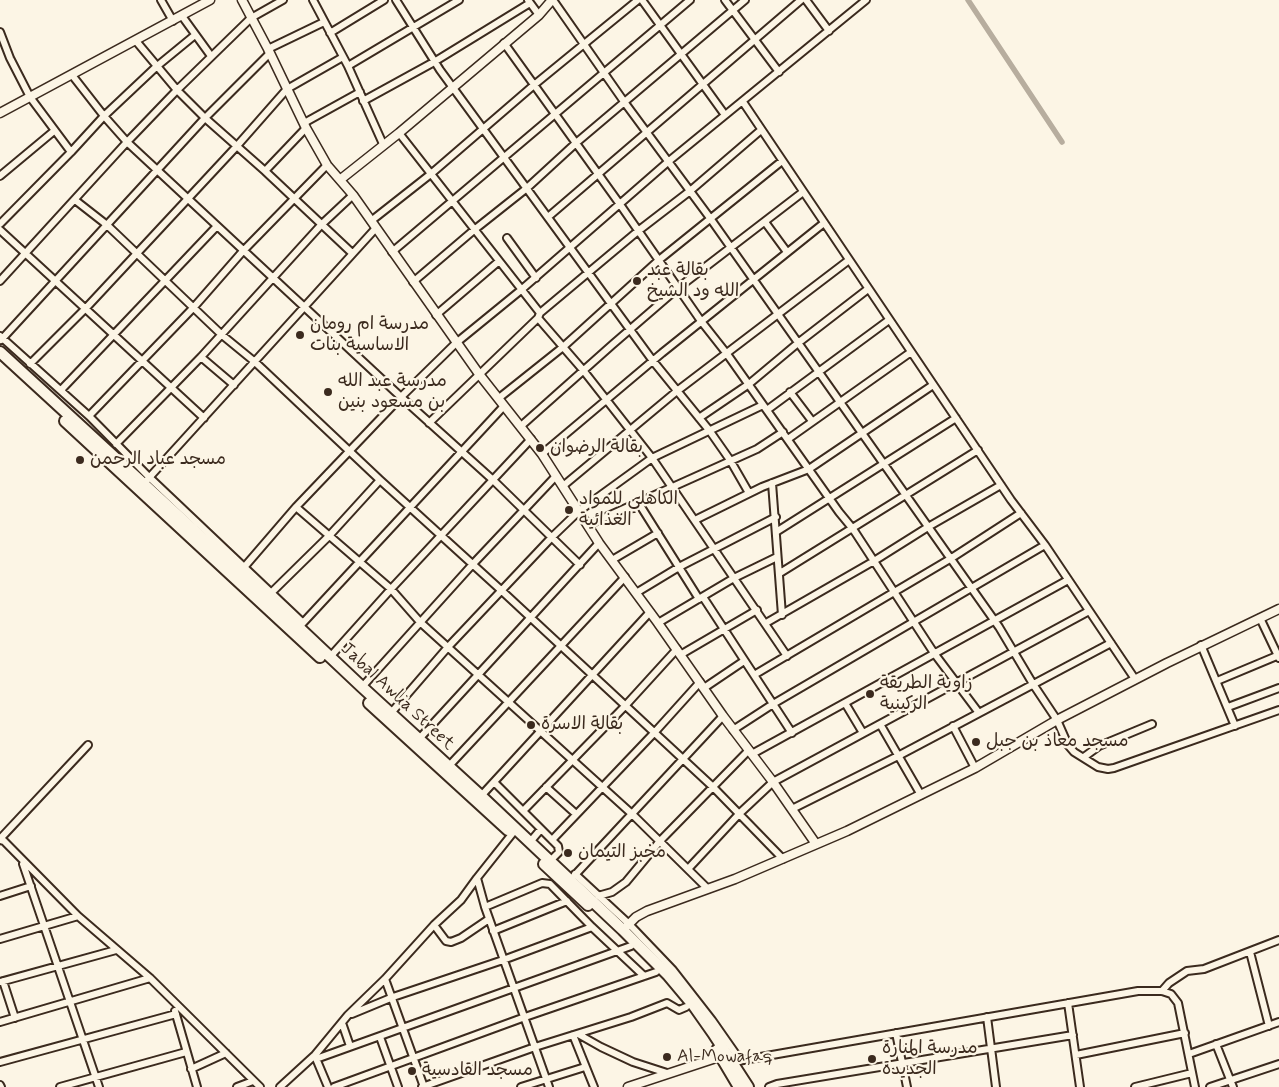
<!DOCTYPE html>
<html>
<head>
<meta charset="utf-8">
<style>
	body { margin:0 }
	canvas { display:block; background:#fcf5e5 }
</style>
</head>
<body>
<canvas width="1279" height="1087"></canvas>
<script>
const ctx = document.querySelector('canvas').getContext('2d');
ctx.lineJoin = 'round';
const poly = rows => new Path2D(rows.map(r => 'M' + r).join(''));
function stroke(path, color, width, dash) { ctx.strokeStyle = color; ctx.lineWidth = width; ctx.lineCap = dash ? 'butt' : 'round'; ctx.setLineDash(dash || []); ctx.stroke(path); }
function drawText(font, color, halo, rows, align = 'center') {
  ctx.font = font + ' Mynerve,"Playpen Sans Arabic",sans-serif'; ctx.lineWidth = 4.5; ctx.setLineDash([]); ctx.textBaseline = 'middle'; ctx.strokeStyle = halo; ctx.fillStyle = color; for (const [text, x, y, turn = 0] of rows) {
    ctx.save(); ctx.translate(x, y); ctx.rotate((+turn || 0) * Math.PI / 180); ctx.textAlign = isNaN(turn) ? turn : align; if (halo) ctx.strokeText(text, 0, 0); ctx.fillText(text, 0, 0); ctx.restore();
  }
}
const canal = poly([
	[968,0,1062,142]
]);
const minor = poly([
	[161,0,173,21],
	[313,0,348,66,383,144],
	[396,0,440,70,653,361,709,430,730,460,749,493],
	[528,0,539,15],
	[553,0,625,103,710,218,999,627,1033,684,1057,720,1068,745,1074,752,1098,767,1108,769,1114,768,1279,710],
	[642,0,725,115],
	[725,0,779,72],
	[806,0,829,31],
	[182,16,211,56],
	[0,32,10,58,30,97,71,152],
	[330,33,384,0],
	[136,41,177,90,205,118,265,171,352,253],
	[504,43,619,203,701,321,727,354,839,512,853,529,934,653,979,713],
	[268,49,324,22],
	[348,66,459,0],
	[72,75,104,116,127,142,401,397,493,480,580,565],
	[363,101,434,62,530,3],
	[743,102,1011,500,1045,545,1135,679],
	[304,123,360,92],
	[399,133,540,313],
	[265,171,306,128],
	[0,176,54,131],
	[75,200,107,225,222,335,255,362,380,480,502,591,713,787,783,859],
	[548,217,801,0],
	[371,221,432,173,534,85,638,0],
	[765,222,787,252],
	[0,224,71,152,104,116,156,67,195,35],
	[0,230,204,418],
	[507,238,536,278],
	[392,252,690,0],
	[0,281,127,142,177,90,251,18,283,0],
	[413,282,474,230,527,188,576,143,745,0],
	[436,315,498,262],
	[538,318,583,370,652,458,787,656],
	[0,336,89,416,149,477,302,622],
	[1,340,205,118,270,53],
	[201,357,234,385],
	[30,364,86,308,236,147,287,89,343,57],
	[61,390,217,226],
	[790,392,812,421],
	[499,398,563,347,659,260,782,161],
	[767,410,889,320],
	[89,416,194,307,243,251,327,165],
	[699,418,749,384,798,343,868,289],
	[429,423,538,318,540,313,638,231,690,191,761,130],
	[521,426,612,345,678,288,803,192],
	[788,439,911,352],
	[116,444,201,357,321,225,353,195],
	[542,454,662,353,824,223],
	[147,480,376,228],
	[772,483,782,615],
	[563,486,677,391,849,260],
	[638,502,699,599],
	[296,507,391,589,420,622,632,814,708,889],
	[695,520,762,487,809,469,933,385],
	[588,525,757,449,783,432],
	[776,532,956,418],
	[612,560,658,533],
	[240,572,296,507,401,397,456,343,521,290,669,161,866,0],
	[780,573,978,450],
	[271,593,329,536,380,480],
	[636,593,679,567,776,517],
	[703,597,792,733],
	[1260,618,1279,658],
	[658,623,734,578,777,557],
	[766,623,874,561,928,527,1001,485],
	[301,625,504,406],
	[1201,645,1235,726],
	[680,655,757,610],
	[330,657,391,589,531,439],
	[754,675,950,559,1021,513],
	[1217,681,1279,655],
	[362,687,472,565,556,476],
	[704,688,744,661],
	[845,703,863,733],
	[1228,707,1279,688],
	[391,713,448,647,552,537,579,511,652,458,763,405],
	[880,724,921,795],
	[953,726,975,768],
	[733,730,773,704,1045,545],
	[419,739,599,543],
	[752,754,1068,580],
	[1084,757,1099,746,1152,724],
	[448,767,625,577],
	[494,782,558,846,559,852,550,861],
	[546,787,576,814],
	[481,796,650,612],
	[792,809,898,756,1111,643],
	[523,811,625,706,677,649],
	[512,834,477,878,485,907,549,1087],
	[0,839,88,745],
	[0,840,4,841,78,916,150,978,260,1087],
	[552,840,654,733,700,682],
	[530,842,541,829],
	[23,864,99,1087],
	[688,869,740,813,773,782,1089,611],
	[575,874,629,924,673,970,712,1020,740,1060],
	[574,876,723,716],
	[0,896,31,886],
	[598,896,612,892,626,882,660,841,749,750],
	[485,907,542,883,550,884,592,927,644,976],
	[434,925,446,941,451,942,461,938,489,919],
	[493,931,567,901],
	[0,939,78,916],
	[1250,952,1269,1026],
	[385,979,424,1087],
	[3,981,15,1018],
	[0,982,116,950],
	[1162,991,1169,983,1187,971,1204,969,1279,940],
	[1068,1003,1080,1087],
	[175,1011,197,1087],
	[352,1014,393,997,503,960,592,927],
	[987,1017,996,1087],
	[0,1022,150,978],
	[342,1023,350,1046],
	[896,1033,907,1087],
	[578,1034,601,1047,633,1062,667,1073],
	[573,1035,594,1087],
	[380,1037,398,1087],
	[1216,1044,1233,1087],
	[1189,1054,1279,1022],
	[1076,1055,1185,1033],
	[315,1056,328,1087],
	[316,1059,631,946],
	[0,1062,176,1014],
	[732,1062,1138,991,1162,991,1171,994,1178,1003,1195,1087],
	[191,1069,226,1053],
	[0,1085,1,1087],
	[60,1087,186,1052],
	[237,1087,253,1081],
	[280,1087,315,1055,348,1015,385,979,434,925,461,900,477,878],
	[334,1087,525,1017,656,972],
	[422,1087,535,1047,631,1017,667,1003,679,1010,686,1007],
	[521,1087,585,1067],
	[769,1087,777,1084,1073,1035],
	[1135,1087,1192,1073],
	[1210,1087,1279,1064]
]);
const tertiary = poly([
	[242,0,268,49,306,128,327,165,353,195,479,374,542,454,599,543,658,623,723,716,773,782,816,844],
	[0,113,210,0],
	[341,179,399,133,539,15,552,0],
	[623,930,636,917,647,911,735,879,847,831,975,768,1057,720,1167,663,1279,609],
	[628,1087,725,1055]
]);
const primary = poly([
	[0,352,256,587,362,687,481,796,623,930,668,975,694,1006,713,1033,748,1087],
	[65,421,320,657],
	[369,703,508,830],
	[544,864,588,905],
	[717,1050,739,1087]
]);
const markers = [
	[637,281,5,"#3b2a1e"],
	[300,335,5,"#3b2a1e"],
	[328,392,5,"#3b2a1e"],
	[540,448,5,"#3b2a1e"],
	[80,460,5,"#3b2a1e"],
	[569,510,5,"#3b2a1e"],
	[870,694,5,"#3b2a1e"],
	[531,725,5,"#3b2a1e"],
	[976,742,5,"#3b2a1e"],
	[568,853,5,"#3b2a1e"],
	[667,1057,5,"#3b2a1e"],
	[872,1059,5,"#3b2a1e"],
	[412,1071,5,"#3b2a1e"]
];
const poiNames = [
	["بقالة عبد",647,271],
	["الله ود الشيخ",647,292],
	["مدرسة ام رومان",310,325],
	["الاساسية بنات",310,346],
	["مدرسة عبد الله",338,382],
	["بن مسعود بنين",338,403],
	["بقالة الرضوان",550,448],
	["مسجد عباد الرحمن",90,460],
	["الكاهلي للمواد",579,500],
	["الغذائية",579,521],
	["زاوية الطريقة",880,684],
	["الركينية",880,705],
	["بقالة الاسرة",541,725],
	["مسجد معاذ بن جبل",986,742],
	["مخبز التيمان",578,853],
	["مدرسة المنارة",882,1049],
	["الجديدة",882,1070],
	["Al-Mowafaq",677,1057],
	["مسجد القادسية",422,1071]
];
const streetNames = [
	["Jabal Awlia Street",397,697,43]
];
stroke(canal, '#b7ad9e', 5.5);
stroke(minor, '#3b2a1e', 10);
stroke(tertiary, '#3b2a1e', 11);
stroke(primary, '#3b2a1e', 14);
stroke(minor, '#fcf5e5', 6);
stroke(tertiary, '#fcf5e5', 8);
stroke(primary, '#fcf5e5', 10);
for (const [x, y, r, color] of markers) { const dot = new Path2D(); dot.arc(x, y, r, 0, 2 * Math.PI); ctx.fillStyle = color; ctx.fill(dot); stroke(dot, '#fcf5e5', 2); }
drawText('18px', '#3b2a1e', '#fcf5e5', poiNames, 'left');
drawText('18px', '#3b2a1e', '#fcf5e5', streetNames);
</script>
</body>
</html>
